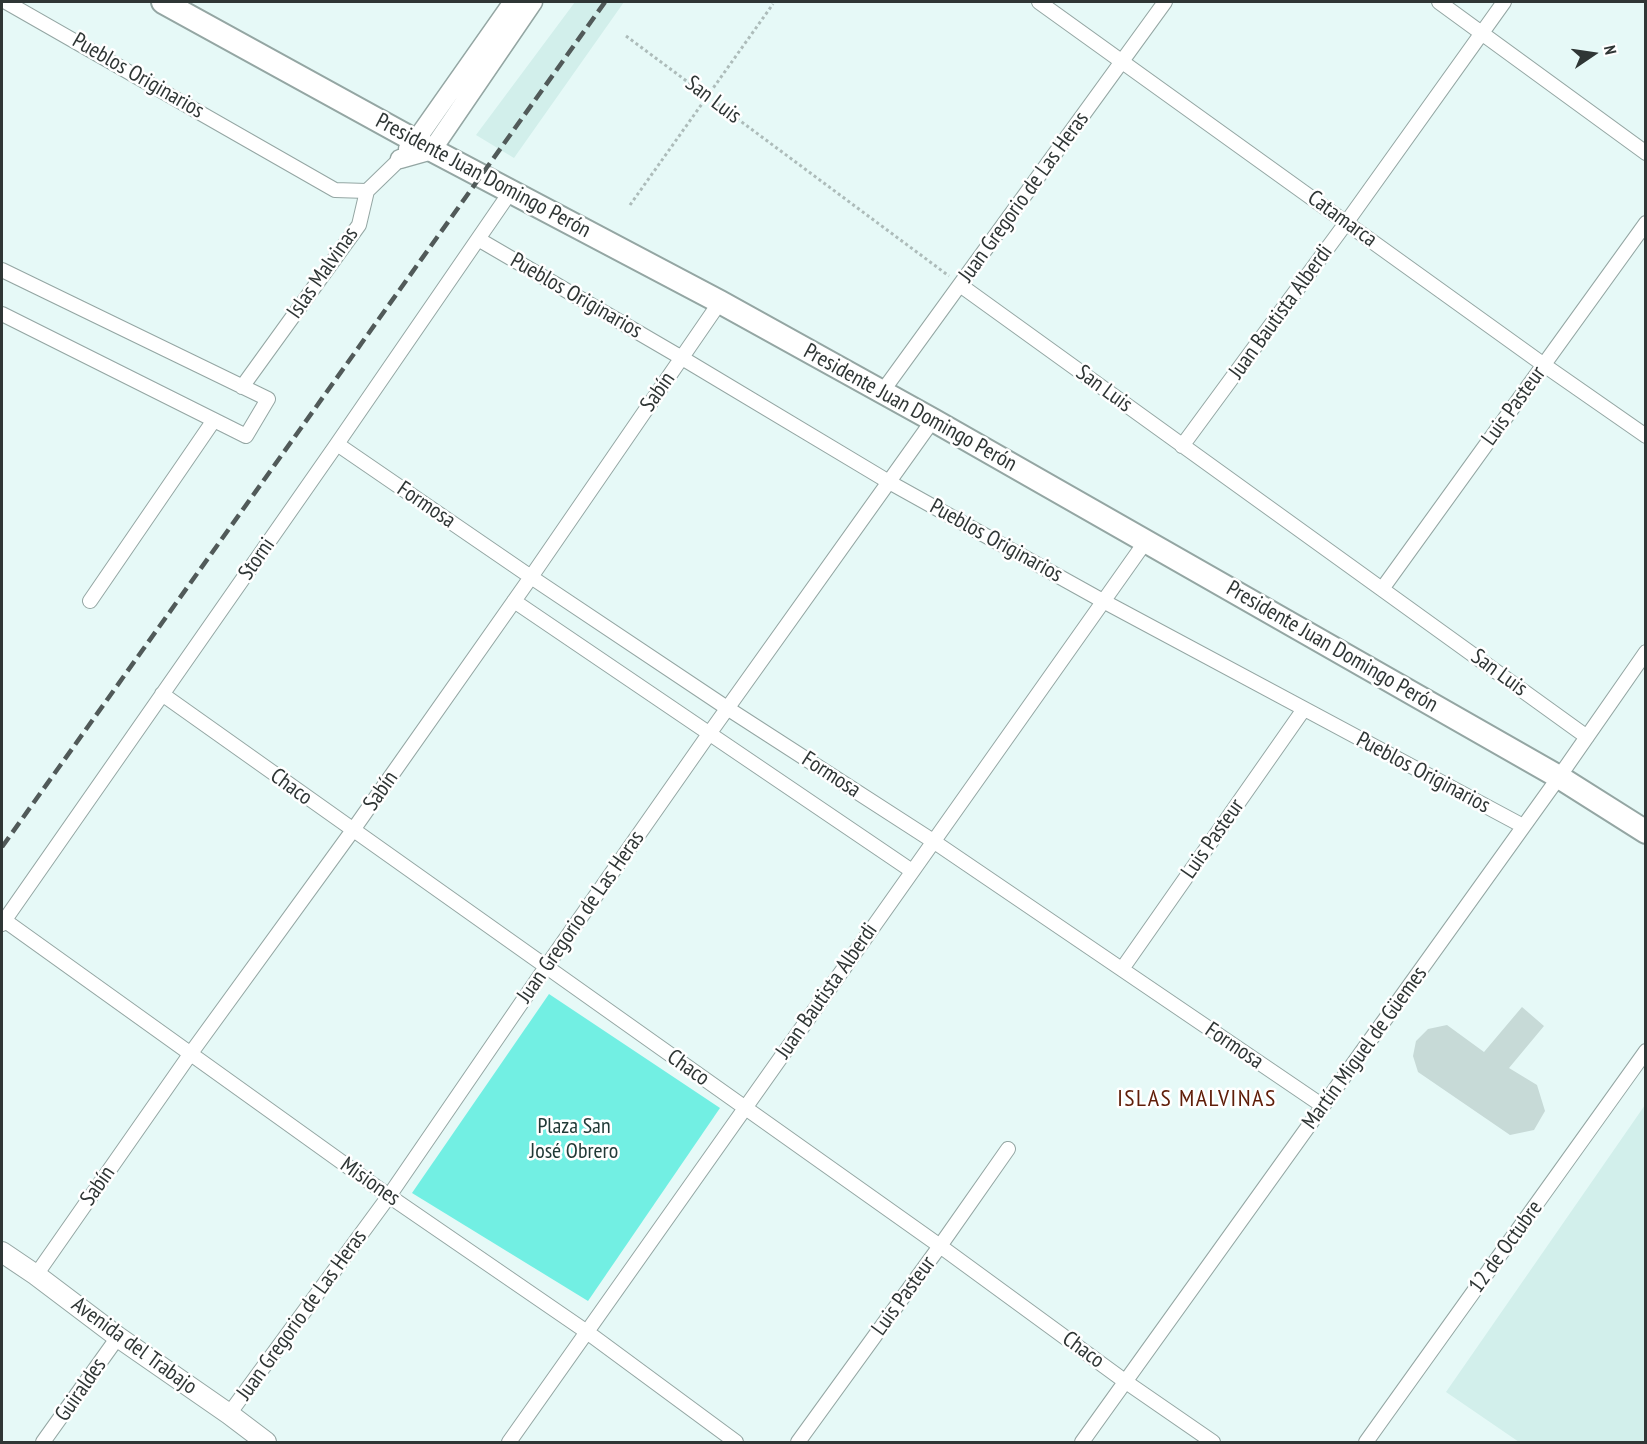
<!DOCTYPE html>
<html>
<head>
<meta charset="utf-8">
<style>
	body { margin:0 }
	#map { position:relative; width:1647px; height:1444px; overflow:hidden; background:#e6f9f7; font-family:"PT Sans Narrow",sans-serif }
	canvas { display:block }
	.frame { position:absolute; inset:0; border:3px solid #2f3635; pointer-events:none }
	.north { position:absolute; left:1563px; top:24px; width:60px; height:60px; -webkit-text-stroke:4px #fff; paint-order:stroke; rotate:77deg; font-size:16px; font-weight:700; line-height:24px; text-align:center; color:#2f3635 }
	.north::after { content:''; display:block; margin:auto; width:21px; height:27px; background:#2f3635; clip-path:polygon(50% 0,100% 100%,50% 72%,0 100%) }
</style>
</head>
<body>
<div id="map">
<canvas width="1647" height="1444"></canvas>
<div class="frame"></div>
<div class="north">N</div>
</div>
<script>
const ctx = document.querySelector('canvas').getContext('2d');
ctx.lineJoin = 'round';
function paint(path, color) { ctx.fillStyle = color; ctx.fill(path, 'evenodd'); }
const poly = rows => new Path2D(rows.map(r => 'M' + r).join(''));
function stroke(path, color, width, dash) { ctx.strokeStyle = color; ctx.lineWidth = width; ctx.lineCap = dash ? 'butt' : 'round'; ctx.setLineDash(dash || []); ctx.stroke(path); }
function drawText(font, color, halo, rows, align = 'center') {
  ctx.font = font + ' "PT Sans Narrow",sans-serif'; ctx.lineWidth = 5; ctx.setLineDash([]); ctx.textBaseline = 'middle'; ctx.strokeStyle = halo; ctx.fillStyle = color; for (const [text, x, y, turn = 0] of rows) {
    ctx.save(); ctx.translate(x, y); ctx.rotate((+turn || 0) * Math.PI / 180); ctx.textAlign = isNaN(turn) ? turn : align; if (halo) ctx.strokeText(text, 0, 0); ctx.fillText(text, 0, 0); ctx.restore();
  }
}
const built = poly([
	[575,2,624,2,514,158,476,135],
	[1645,1105,1645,1442,1519,1442,1446,1392]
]);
const green = poly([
	[549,994,720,1108,588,1301,412,1193]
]);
const building = poly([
	[1522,1007,1544,1026,1509,1068,1537,1085,1545,1111,1534,1130,1510,1135,1418,1072,1413,1056,1416,1041,1428,1029,1447,1025,1484,1052]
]);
const path = poly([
	[626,36,949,276],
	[630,205,773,4]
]);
const minor = poly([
	[6,2,335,190,367,191],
	[1039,2,1544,365,1646,436],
	[1439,2,1646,153],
	[478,239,682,358,889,482,1103,601,1523,826],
	[2,270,268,399,246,436,2,314],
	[960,285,1587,737],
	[242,387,359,225,367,191,400,159],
	[882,392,1165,2],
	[337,444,531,577,727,708,933,841,1323,1106],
	[1182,446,1346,223,1504,2],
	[1382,589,1646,223],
	[90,601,214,420],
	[514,601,912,871],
	[162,694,940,1246,1126,1382,1213,1442],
	[4,920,389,1196,587,1332,736,1442],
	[2,924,337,444,511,191],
	[1122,969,1304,709],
	[36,1275,191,1053,353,830,531,577,720,302],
	[229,1414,389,1196,546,967,709,734,933,420],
	[43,1442,118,1337],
	[509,1442,1146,541],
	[798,1442,940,1246,1008,1149],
	[1082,1442,1559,777,1646,652],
	[1366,1442,1646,1051]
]);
const tertiary = poly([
	[408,149,416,140,513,2],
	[400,159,432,150,533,2]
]);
const secondary = poly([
	[2,1252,36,1275,118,1337,229,1414,266,1442]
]);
const primary = poly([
	[163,2,432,150,720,302,933,420,1559,777,1646,832]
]);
const rail = poly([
	[2,847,605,2]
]);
const streetNames = [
	["Pueblos Originarios",138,76,30],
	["San Luis",713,100,37],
	["Presidente Juan Domingo Perón",483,176,28],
	["Juan Gregorio de Las Heras",1024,197,-54],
	["Catamarca",1342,219,36],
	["Islas Malvinas",323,273,-55],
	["Pueblos Originarios",576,296,30],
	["Juan Bautista Alberdi",1281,312,-54],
	["San Luis",1104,389,36],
	["Sabín",658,392,-55],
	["Luis Pasteur",1514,406,-54],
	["Presidente Juan Domingo Perón",910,408,29],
	["Formosa",426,505,34],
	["Pueblos Originarios",996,541,29],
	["Storni",257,559,-55],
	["Presidente Juan Domingo Perón",1332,647,30],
	["San Luis",1499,673,36],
	["Pueblos Originarios",1423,773,28],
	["Formosa",831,775,33],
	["Chaco",291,787,36],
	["Sabín",381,791,-55],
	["Luis Pasteur",1213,839,-55],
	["Juan Gregorio de Las Heras",581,917,-55],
	["Juan Bautista Alberdi",827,991,-55],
	["Formosa",1234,1046,34],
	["Martín Miguel de Güemes",1365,1048,-54],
	["Chaco",688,1068,35],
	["Misiones",370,1182,35],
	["Sabín",98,1186,-55],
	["12 de Octubre",1506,1247,-54],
	["Luis Pasteur",904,1296,-54],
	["Juan Gregorio de Las Heras",302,1315,-54],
	["Avenida del Trabajo",134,1346,36],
	["Chaco",1083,1350,36],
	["Guiraldes",81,1390,-55]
];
const parkNames = [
	["Plaza San",574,1127],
	["José Obrero",574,1152]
];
const neighbourhoodNames = [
	["ISLAS MALVINAS",1197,1099]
];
paint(built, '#d2efeb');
paint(green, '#72efe3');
paint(building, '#c7dad7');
stroke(minor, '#94a6a3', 16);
stroke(tertiary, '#94a6a3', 21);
stroke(secondary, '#94a6a3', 22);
stroke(primary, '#94a6a3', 26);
stroke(path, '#adbcba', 3, [3, 3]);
stroke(minor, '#fff', 14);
stroke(tertiary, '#fff', 18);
stroke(secondary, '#fff', 20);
stroke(primary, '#fff', 22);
stroke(rail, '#515a59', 4.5, [12, 6]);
drawText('22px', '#2f3635', '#fff', streetNames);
drawText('22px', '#213a37', '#fff', parkNames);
ctx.letterSpacing = '1.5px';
drawText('24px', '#5f1e09', '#fff', neighbourhoodNames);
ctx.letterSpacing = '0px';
</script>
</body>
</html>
